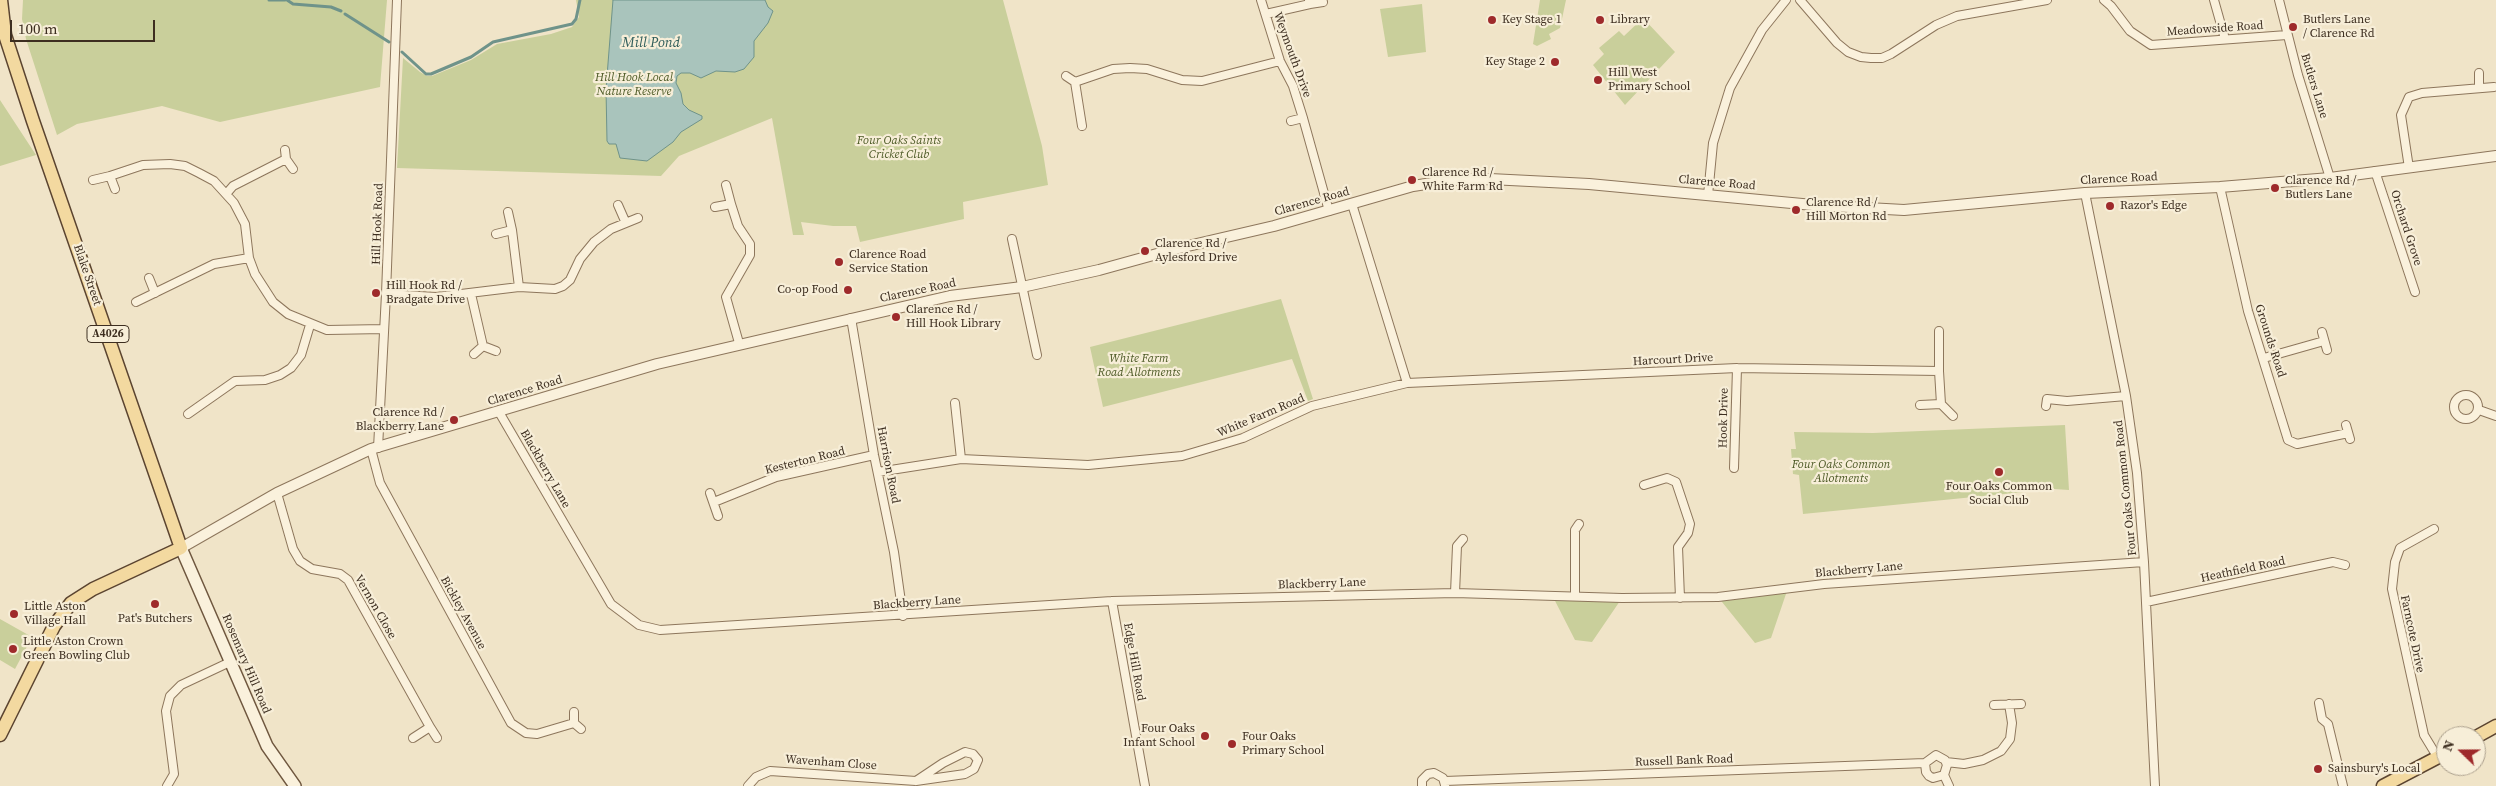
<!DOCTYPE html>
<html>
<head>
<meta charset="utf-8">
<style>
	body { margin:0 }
	#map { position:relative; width:2496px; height:786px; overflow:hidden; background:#f0e4c8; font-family:"Source Serif 4",serif }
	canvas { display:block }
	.north { position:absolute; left:2436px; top:726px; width:50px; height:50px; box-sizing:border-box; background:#f7eed8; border:1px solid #ada18e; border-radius:50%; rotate:292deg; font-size:14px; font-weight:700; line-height:20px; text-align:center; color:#3d2e20 }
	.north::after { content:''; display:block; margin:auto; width:18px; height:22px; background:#9e2a2b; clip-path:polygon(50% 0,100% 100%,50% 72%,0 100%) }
	.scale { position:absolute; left:10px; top:20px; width:145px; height:22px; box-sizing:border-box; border:2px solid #3d2e20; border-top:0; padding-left:6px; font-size:15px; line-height:18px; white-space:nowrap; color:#3d2e20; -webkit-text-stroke:4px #f7eed8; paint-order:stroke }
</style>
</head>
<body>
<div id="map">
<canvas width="2496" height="786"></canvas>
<div class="north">N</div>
<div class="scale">100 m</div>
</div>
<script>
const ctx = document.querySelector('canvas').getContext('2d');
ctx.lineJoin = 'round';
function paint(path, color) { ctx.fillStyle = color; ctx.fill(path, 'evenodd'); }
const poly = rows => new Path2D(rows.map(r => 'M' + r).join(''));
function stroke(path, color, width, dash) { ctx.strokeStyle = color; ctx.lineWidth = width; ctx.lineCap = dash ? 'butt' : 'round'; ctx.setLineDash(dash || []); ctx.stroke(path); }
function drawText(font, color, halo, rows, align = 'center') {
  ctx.font = font + ' "Source Serif 4",serif'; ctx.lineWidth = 4.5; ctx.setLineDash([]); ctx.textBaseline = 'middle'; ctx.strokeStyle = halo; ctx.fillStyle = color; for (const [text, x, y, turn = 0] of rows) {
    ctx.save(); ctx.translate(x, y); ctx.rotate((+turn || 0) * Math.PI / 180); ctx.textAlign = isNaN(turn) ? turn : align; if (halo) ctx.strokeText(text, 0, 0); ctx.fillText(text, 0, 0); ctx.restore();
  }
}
const green = poly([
	[23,0,387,0,380,87,220,122,162,106,77,124,57,135,26,39,22,19],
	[576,0,1003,0,1042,146,1048,185,963,202,964,219,860,242,856,226,833,226,801,222,804,235,793,235,772,118,679,156,661,176,397,168,403,58,420,72,427,76,432,76,471,60,497,44,551,34,572,27,579,17],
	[1540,0,1566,0,1560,28,1549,34,1551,39,1537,46,1533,44],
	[1422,4,1426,52,1388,57,1380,9],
	[1643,18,1675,52,1625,105,1593,65,1604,54,1599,48,1619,31,1624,36],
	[0,100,36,155,0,166],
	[1281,299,1313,399,1308,401,1292,359,1103,407,1090,347],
	[2065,425,2069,490,2054,489,1803,514,1799,475,1793,474,1791,449,1796,449,1794,432,1873,433],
	[1788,588,1771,638,1755,643,1718,597],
	[1552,595,1622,598,1592,642,1575,640],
	[0,619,32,637,15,669,0,660]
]);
const water = poly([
	[613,0,765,0,768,7,773,11,768,23,754,41,754,57,744,69,735,72,716,71,701,78,690,73,681,73,677,76,676,83,681,93,683,104,689,110,702,116,702,119,681,132,673,142,647,161,620,158,616,144,609,144,607,141,606,89,613,0]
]);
const stream = poly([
	[269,0,285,0],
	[287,0,293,4,331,7,341,11],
	[345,14,389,42],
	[402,52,426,74,431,74,471,57,493,42,572,24,576,19,580,0]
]);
const minor = poly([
	[1261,0,1280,61,1293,86,1303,118],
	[1309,0,1310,4,1323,2],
	[1800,0,1837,43,1848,52,1861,57,1871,58,1882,58,1891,54,1936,25,1957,16,2047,0],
	[2104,0,2111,6,2130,31,2151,45,2287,35],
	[2214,0,2225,39],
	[2279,0,2298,75,2330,178],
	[1266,14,1310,4],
	[2479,73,2479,88],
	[1066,76,1075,82,1082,126],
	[1075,82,1113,69,1130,68,1147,69,1182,80,1202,81,1280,61],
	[1291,121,1303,118,1329,211],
	[286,159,293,169],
	[2409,168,2401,115,2409,97,2422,93,2494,87],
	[2375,171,2415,292],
	[93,180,110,176],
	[726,185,731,204],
	[2220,187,2248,311,2288,440,2297,444,2348,433],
	[115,189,110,176,143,165,170,164,185,166,199,173,214,181,234,203,245,224,249,258,255,274,273,302,288,314,327,330,384,329],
	[227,193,233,186,286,159,285,150],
	[2085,193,2126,396,2137,473,2144,562,2155,786],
	[1708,195,1713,143,1730,88,1762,30,1786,0],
	[618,205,625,221],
	[715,207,731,204,738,226,750,244,750,255,726,297,739,343],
	[512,230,519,287],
	[496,234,512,230,508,212],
	[1012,239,1037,355],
	[149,278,155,293],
	[386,294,436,297,519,287,555,289,563,286,570,280,580,259,594,242,611,229,638,218],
	[471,294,483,346],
	[136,302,214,264,249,258],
	[851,318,874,455,894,552,903,616],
	[1939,331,1939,371],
	[2322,332,2327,350],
	[474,354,483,346,496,351],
	[2264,358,2324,341],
	[1407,383,1737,368,1939,371,1941,404,1953,416],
	'2454 407a12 12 0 1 1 24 0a12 12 0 1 1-24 0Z',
	[955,403,961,459],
	[1920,405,1941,404],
	[2046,406,2047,399,2067,401,2126,396],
	[2479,410,2496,416],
	[499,412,611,604,639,625,660,630,1112,601,1455,593,1622,598,1718,597,1824,584,2144,562],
	[188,414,235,381,265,380,280,375,291,368,301,355,310,325],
	[2346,425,2350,439],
	[378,448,386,294,397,0],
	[371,449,380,483,511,723,526,733,537,734,574,723],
	[1734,468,1737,368],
	[878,472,961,459,1088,465,1182,456,1243,438,1312,406,1407,383,1352,204],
	[1644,485,1667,478,1676,482,1690,524,1688,533,1678,547,1680,598],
	[277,493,293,549,300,561,312,569,340,574,348,580,430,727],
	[710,493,718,516],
	[714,502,776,477,874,455],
	[2434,529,2400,548,2395,562,2392,589,2424,735,2438,758],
	[1455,593,1457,546,1463,539],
	[1575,596,1575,530,1579,524],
	[1112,601,1145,786],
	[2146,602,2333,562,2345,565],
	[2319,703,2322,719,2328,724,2343,786],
	[1994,705,2021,704],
	[574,712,574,723,581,729],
	[413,738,430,727,437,738],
	[1946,762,1964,764,1983,760,2001,751,2010,739,2012,723,2009,704],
	[1944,775,1933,778,1929,776,1926,772,1925,763,1936,755,1945,760,1947,765,1944,775,1949,786],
	[1445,781,1925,763],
	[167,786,174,774,166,711,170,696,181,685,230,662],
	[748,786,756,777,770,771,916,781,965,774,974,769,978,760,973,754,965,752,943,763,916,781],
	[1422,786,1422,780,1428,774,1434,773,1443,778,1445,785]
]);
const tertiary = poly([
	[181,548,277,493,371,449,657,364,950,296,1022,287,1099,270,1175,249,1274,226,1413,186,1452,180,1490,179,1589,184,1813,205,1904,210,2085,193,2220,187,2330,178,2496,156]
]);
const secondary = poly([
	[181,548,267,746,295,786]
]);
const primary = poly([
	[0,735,54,626,71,603,93,589,181,548,33,121,5,35,1,0],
	[2476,737,2496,726],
	[2383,786,2446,753]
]);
const markers = [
	[1492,20,5,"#9e2a2b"],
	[1600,20,5,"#9e2a2b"],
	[2293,27,5,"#9e2a2b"],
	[1555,62,5,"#9e2a2b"],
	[1598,80,5,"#9e2a2b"],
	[1412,180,5,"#9e2a2b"],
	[2275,188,5,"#9e2a2b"],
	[2110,206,5,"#9e2a2b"],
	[1796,210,5,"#9e2a2b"],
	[1145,251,5,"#9e2a2b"],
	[839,262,5,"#9e2a2b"],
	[848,290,5,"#9e2a2b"],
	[376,293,5,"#9e2a2b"],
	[896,317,5,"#9e2a2b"],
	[454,420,5,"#9e2a2b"],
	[1999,472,5,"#9e2a2b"],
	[155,604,5,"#9e2a2b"],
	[14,614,5,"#9e2a2b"],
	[13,649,5,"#9e2a2b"],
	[1205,736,5,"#9e2a2b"],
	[1232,744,5,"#9e2a2b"],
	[2318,769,5,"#9e2a2b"]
];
const shields = [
	[108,334,42]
];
const shieldNames = [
	["A4026",108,334]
];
const poiNames = [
	["Key Stage 1",1502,20],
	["Library",1610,20],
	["Butlers Lane",2303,20],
	["/ Clarence Rd",2303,34],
	["Key Stage 2",1545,62,"right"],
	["Hill West",1608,73],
	["Primary School",1608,87],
	["Clarence Rd /",1422,173],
	["White Farm Rd",1422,187],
	["Clarence Rd /",2285,181],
	["Butlers Lane",2285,195],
	["Clarence Rd /",1806,203],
	["Hill Morton Rd",1806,217],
	["Razor's Edge",2120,206],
	["Clarence Rd /",1155,244],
	["Aylesford Drive",1155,258],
	["Clarence Road",849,255],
	["Service Station",849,269],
	["Hill Hook Rd /",386,286],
	["Bradgate Drive",386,300],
	["Co-op Food",838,290,"right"],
	["Clarence Rd /",906,310],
	["Hill Hook Library",906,324],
	["Clarence Rd /",444,413,"right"],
	["Blackberry Lane",444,427,"right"],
	["Four Oaks Common",1999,487,"center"],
	["Social Club",1999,501,"center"],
	["Little Aston",24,607],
	["Village Hall",24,621],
	["Pat's Butchers",155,619,"center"],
	["Little Aston Crown",23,642],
	["Green Bowling Club",23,656],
	["Four Oaks",1195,729,"right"],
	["Infant School",1195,743,"right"],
	["Four Oaks",1242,737],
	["Primary School",1242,751],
	["Sainsbury's Local",2328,769]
];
const streetNames = [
	["Meadowside Road",2215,29,-4],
	["Weymouth Drive",1292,55,70],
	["Butlers Lane",2314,86,73],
	["Clarence Road",2119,179,-3],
	["Clarence Road",1717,183,5],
	["Clarence Road",1312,202,-16],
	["Hill Hook Road",378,224,-88],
	["Orchard Grove",2406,228,72],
	["Blake Street",87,275,71],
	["Clarence Road",918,291,-12],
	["Grounds Road",2270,341,72],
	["Harcourt Drive",1673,360,-3],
	["Clarence Road",525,391,-17],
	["White Farm Road",1261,416,-23],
	["Hook Drive",1724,418,-89],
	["Kesterton Road",805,461,-14],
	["Harrison Road",888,465,79],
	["Blackberry Lane",545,469,60],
	["Four Oaks Common Road",2126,488,-96],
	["Blackberry Lane",1859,570,-5],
	["Heathfield Road",2243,570,-12],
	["Blackberry Lane",1322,584,-2],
	["Blackberry Lane",917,603,-4],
	["Vernon Close",375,607,60],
	["Bickley Avenue",463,613,61],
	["Farncote Drive",2412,634,78],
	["Edge Hill Road",1134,662,80],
	["Rosemary Hill Road",246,664,67],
	["Russell Bank Road",1684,761,-2],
	["Wavenham Close",831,763,4]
];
const parkNames = [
	["Hill Hook Local",634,78],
	["Nature Reserve",634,92],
	["Four Oaks Saints",899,141],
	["Cricket Club",899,155],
	["White Farm",1139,359],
	["Road Allotments",1139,373],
	["Four Oaks Common",1841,465],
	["Allotments",1841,479]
];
const waterNames = [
	["Mill Pond",651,43]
];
paint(green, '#c9cf9b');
paint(water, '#a9c4bc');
stroke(water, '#6f938a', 1);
stroke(stream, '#6f938a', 3);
stroke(minor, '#8d765c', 10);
stroke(tertiary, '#8d765c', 12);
stroke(secondary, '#6f573f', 14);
stroke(primary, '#5b4430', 15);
stroke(minor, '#faf1dc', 8);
stroke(tertiary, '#faf1dc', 10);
stroke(secondary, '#faf1dc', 11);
stroke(primary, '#f3d9a0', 12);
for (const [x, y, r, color] of markers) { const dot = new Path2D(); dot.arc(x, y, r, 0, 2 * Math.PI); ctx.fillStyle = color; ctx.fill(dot); stroke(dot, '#f7eed8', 2); }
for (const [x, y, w] of shields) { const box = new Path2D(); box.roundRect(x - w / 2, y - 8.5, w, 17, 4); ctx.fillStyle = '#f7eed8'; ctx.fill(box); stroke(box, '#3d2e20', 1); }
drawText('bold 11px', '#3d2e20', null, shieldNames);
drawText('12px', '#3d2e20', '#f7eed8', poiNames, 'left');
drawText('12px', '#3d2e20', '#f7eed8', streetNames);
drawText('italic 12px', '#4d5a26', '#f7eed8', parkNames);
drawText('italic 14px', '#2f5d5a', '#f7eed8', waterNames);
</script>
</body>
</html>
